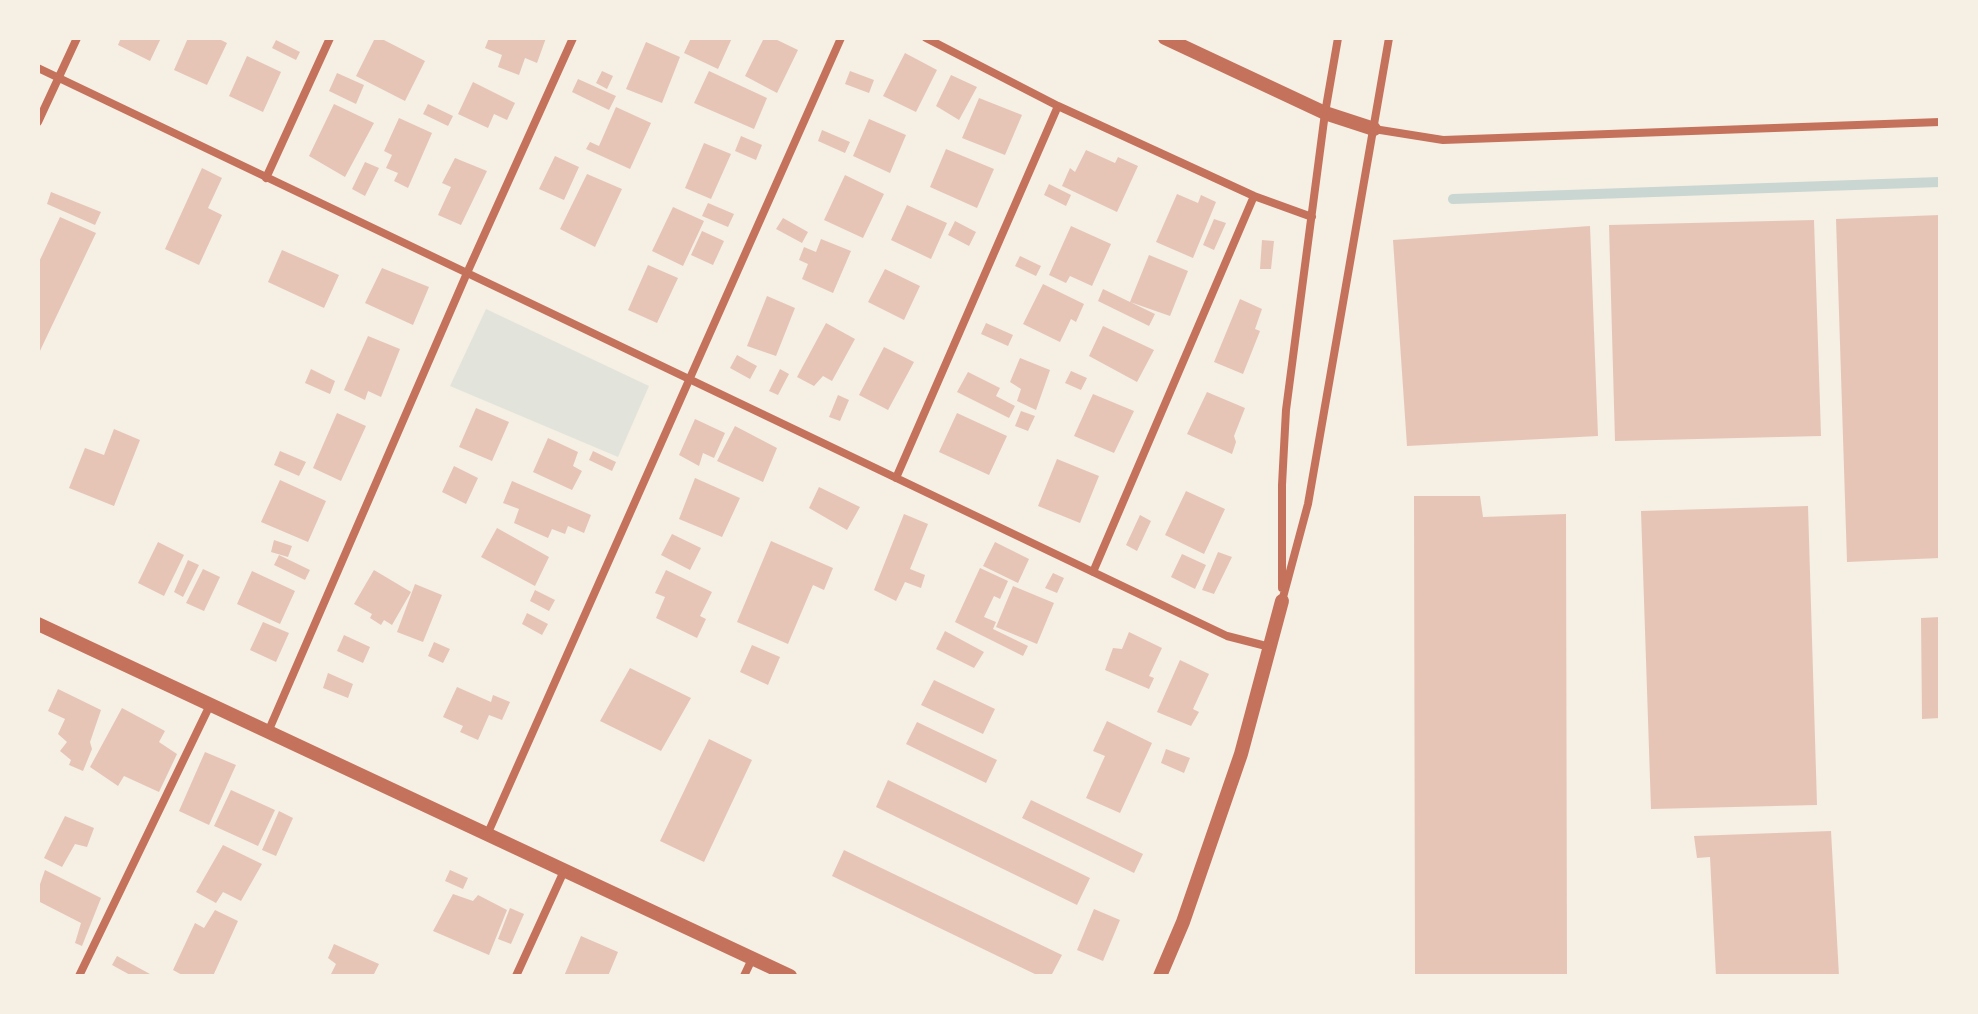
<!DOCTYPE html>
<html>
<head>
<meta charset="utf-8">
<style>
	body { margin:0 }
	#map { position:relative; width:1978px; height:1014px; overflow:hidden; background:#f6efe4; font-family:"DM Sans",sans-serif }
	canvas { display:block }
	.frame { position:absolute; inset:0; border:40px solid #f6efe4; pointer-events:none }
</style>
</head>
<body>
<div id="map">
<canvas width="1978" height="1014"></canvas>
<div class="frame"></div>
</div>
<script>
const ctx = document.querySelector('canvas').getContext('2d');
ctx.lineJoin = 'round';
function paint(path, color) { ctx.fillStyle = color; ctx.fill(path, 'evenodd'); }
const poly = rows => new Path2D(rows.map(r => 'M' + r).join(''));
function stroke(path, color, width, dash) { ctx.strokeStyle = color; ctx.lineWidth = width; ctx.lineCap = dash ? 'butt' : 'round'; ctx.setLineDash(dash || []); ctx.stroke(path); }
const green = poly([
	[486,309,649,386,618,457,450,386]
]);
const stream = poly([
	[1453,199,1940,182]
]);
const building = poly([
	[121,38,161,38,150,61,118,45],
	[188,38,217,38,227,43,207,85,174,70],
	[375,38,380,38,425,61,405,101,356,76],
	[489,38,546,38,537,63,525,58,519,75,498,67,502,55,485,48],
	[691,38,732,38,718,69,684,53],
	[764,38,773,38,798,50,777,93,745,76],
	[276,40,300,52,296,60,272,48],
	[646,42,680,57,662,103,626,89],
	[905,53,937,70,916,112,883,96],
	[247,56,281,72,263,112,229,96],
	[602,71,613,76,607,89,596,83],
	[709,71,767,98,754,129,694,103],
	[850,71,874,80,869,93,845,84],
	[337,73,364,85,356,104,329,91],
	[951,75,977,87,959,120,936,106],
	[578,79,616,96,609,110,572,92],
	[473,82,515,103,507,120,494,114,488,128,458,114],
	[979,98,1022,115,1005,155,962,138],
	[334,104,374,123,345,177,309,156],
	[428,104,453,116,448,126,423,114],
	[616,107,651,123,630,169,586,149,590,142,599,146],
	[399,118,432,133,408,188,394,181,398,173,386,168,392,155,384,151],
	[869,119,906,135,890,173,853,156],
	[822,130,850,142,845,153,818,141],
	[741,136,762,145,756,160,735,151],
	[704,143,731,154,711,199,685,188],
	[946,149,994,169,977,208,930,187],
	[1086,150,1115,163,1118,157,1138,166,1117,212,1062,186,1070,168,1075,172],
	[555,156,579,167,564,200,539,189],
	[455,158,487,171,461,225,438,215,451,187,442,183],
	[365,162,379,168,365,196,352,189],
	[202,168,222,178,208,208,222,215,199,265,165,249],
	[587,174,622,189,595,247,560,229],
	[845,175,884,194,863,238,824,220],
	[1049,184,1071,195,1066,206,1044,195],
	[51,192,101,212,95,225,47,204],
	[1177,194,1198,203,1201,195,1216,202,1193,258,1156,242],
	[708,203,734,214,728,227,702,216],
	[907,205,947,223,931,259,891,240],
	[673,207,704,221,683,266,652,251],
	[1940,215,1940,558,1847,562,1836,219],
	[60,217,96,233,38,355,38,264],
	[783,218,808,232,802,243,776,229],
	[1214,219,1226,223,1214,250,1203,245],
	[1814,220,1821,436,1615,441,1609,225],
	[955,221,976,232,969,246,948,235],
	[1071,226,1111,244,1092,286,1070,276,1066,283,1049,275],
	[1590,226,1598,436,1407,446,1393,240],
	[702,231,724,241,713,265,691,255],
	[821,239,851,251,833,293,802,279,808,264,799,260,804,247,816,252],
	[1262,240,1274,241,1271,269,1260,269],
	[282,250,339,275,324,308,268,282],
	[1149,255,1188,271,1170,316,1130,302],
	[1020,256,1041,266,1036,276,1015,266],
	[648,265,678,278,657,323,628,310],
	[382,268,429,287,413,325,365,303],
	[885,269,920,286,904,320,868,302],
	[1043,284,1084,304,1076,322,1071,319,1060,342,1023,324],
	[1103,289,1155,314,1149,326,1098,301],
	[767,296,795,308,776,356,747,346],
	[1240,299,1262,309,1255,329,1260,331,1243,374,1214,362],
	[826,323,855,339,832,381,823,376,814,386,797,377],
	[986,323,1013,335,1008,346,981,334],
	[1103,326,1154,350,1137,382,1089,356],
	[368,336,400,349,381,397,368,391,365,400,344,390],
	[884,347,914,362,888,410,859,395],
	[737,355,757,366,750,379,730,368],
	[1020,358,1050,370,1036,410,1017,401,1021,389,1010,382],
	[311,369,335,381,330,394,305,383],
	[780,369,789,374,778,395,769,391],
	[1071,371,1087,378,1081,390,1065,383],
	[968,372,1000,388,996,396,1015,406,1009,418,957,392],
	[1207,392,1245,408,1234,436,1236,442,1232,454,1187,434],
	[1093,394,1134,411,1114,453,1074,436],
	[838,395,849,400,840,421,829,417],
	[476,408,509,422,492,461,459,447],
	[1021,411,1035,416,1028,431,1015,426],
	[337,413,366,426,341,481,313,468],
	[957,413,1007,436,989,475,939,452],
	[695,419,725,433,714,458,703,453,699,466,679,455],
	[735,426,777,448,763,482,717,461],
	[114,429,140,440,114,506,69,488,85,448,104,455],
	[548,438,578,452,573,466,582,471,572,490,533,472],
	[280,451,306,462,299,476,274,465],
	[593,451,616,462,612,471,589,460],
	[1057,459,1099,476,1080,523,1038,506],
	[454,466,478,478,466,504,442,492],
	[695,478,740,498,722,537,679,519],
	[280,480,326,501,308,542,261,522],
	[512,481,591,515,584,533,568,526,565,534,552,529,548,538,514,523,519,509,503,503],
	[819,487,860,507,847,530,809,508],
	[1186,491,1225,509,1204,554,1165,535],
	[1414,496,1480,496,1483,517,1566,514,1567,976,1415,976],
	[1808,506,1817,805,1651,809,1641,511],
	[904,514,928,524,910,569,925,575,921,588,905,582,896,601,874,590],
	[1140,515,1151,521,1137,551,1126,545],
	[497,528,549,557,535,586,481,557],
	[672,534,701,548,690,570,661,555],
	[274,540,292,546,288,557,271,552],
	[771,541,833,568,824,590,813,585,788,644,737,622],
	[158,542,184,555,164,596,138,583],
	[995,542,1029,559,1018,583,983,566],
	[1218,552,1232,557,1214,594,1202,590],
	[1182,554,1206,565,1195,589,1171,577],
	[279,555,310,570,305,580,274,565],
	[188,560,199,565,183,597,174,592],
	[980,568,1008,581,1000,599,994,596,984,617,996,622,993,629,1028,646,1023,656,955,622],
	[203,569,220,577,204,611,186,603],
	[374,570,411,592,392,625,384,620,381,625,370,618,372,614,354,604],
	[666,570,712,592,700,616,706,619,697,638,656,618,665,597,655,593],
	[252,571,295,591,280,624,237,604],
	[1053,573,1064,578,1057,593,1045,588],
	[415,584,442,595,423,642,397,632],
	[1013,586,1054,603,1037,644,996,627],
	[535,590,555,600,549,611,530,601],
	[527,613,548,624,542,635,522,624],
	[1940,617,1940,718,1922,719,1921,618],
	[263,622,289,633,276,662,250,650],
	[945,631,984,652,974,668,936,649],
	[1129,632,1162,648,1149,676,1154,678,1149,689,1105,670,1113,648,1122,649],
	[344,635,370,647,363,663,337,651],
	[434,642,450,649,443,663,428,656],
	[752,645,780,657,768,685,740,672],
	[1180,660,1209,674,1193,709,1199,712,1191,726,1157,712],
	[630,668,691,698,661,751,600,721],
	[328,673,353,684,348,698,323,688],
	[934,680,995,709,983,734,921,705],
	[457,687,491,702,493,695,510,702,502,720,489,715,478,740,460,732,463,726,443,717],
	[58,689,101,710,90,742,92,749,83,771,69,765,71,760,60,751,67,742,58,734,65,719,48,711],
	[122,708,165,731,159,742,177,754,159,792,124,776,118,786,90,767],
	[1107,721,1152,743,1120,813,1086,798,1105,756,1093,751],
	[917,722,997,760,986,783,906,744],
	[709,739,752,760,704,862,660,841],
	[1166,749,1190,758,1184,773,1161,763],
	[205,752,236,765,209,825,179,811],
	[888,780,1090,878,1077,905,876,807],
	[231,790,275,810,258,846,214,826],
	[1031,800,1143,854,1134,873,1022,818],
	[279,811,293,818,276,856,262,850],
	[65,816,94,828,87,847,75,844,62,867,44,858],
	[1831,831,1839,976,1716,976,1710,857,1697,858,1694,836],
	[223,845,262,864,241,901,223,892,216,903,196,892],
	[844,850,1062,955,1051,976,1039,976,832,876],
	[45,870,101,898,82,946,75,943,81,923,38,901,38,890],
	[450,870,468,878,463,889,445,881],
	[453,894,473,901,478,895,507,910,489,955,433,931],
	[510,908,524,914,511,944,498,939],
	[1094,909,1120,920,1103,961,1077,950],
	[215,910,238,921,213,976,184,976,173,970,195,923,204,928],
	[581,936,618,952,608,976,564,976],
	[334,944,379,964,373,976,330,976,336,964,328,958],
	[117,956,150,974,132,976,112,965]
]);
const minor = poly([
	[926,38,1058,106,1254,196,1312,217],
	[38,68,1227,636,1270,647],
	[38,122,77,38],
	[1374,129,1443,140,1940,122],
	[266,178,330,38],
	[896,478,1058,106],
	[1093,572,1254,196],
	[1282,588,1282,485,1286,410,1325,113,1338,38],
	[1282,601,1308,504,1389,38],
	[268,732,467,273,573,38],
	[487,835,841,38],
	[79,976,210,705],
	[516,976,564,871],
	[744,976,752,959]
]);
const tertiary = poly([
	[1165,38,1325,113,1374,129],
	[38,624,790,976],
	[1160,976,1183,922,1241,754,1282,601]
]);
paint(green, '#e2e4dc');
stroke(stream, '#c9d6d2', 10);
paint(building, '#e6c5b7');
stroke(minor, '#c5725c', 8);
stroke(tertiary, '#c5725c', 14);
</script>
</body>
</html>
